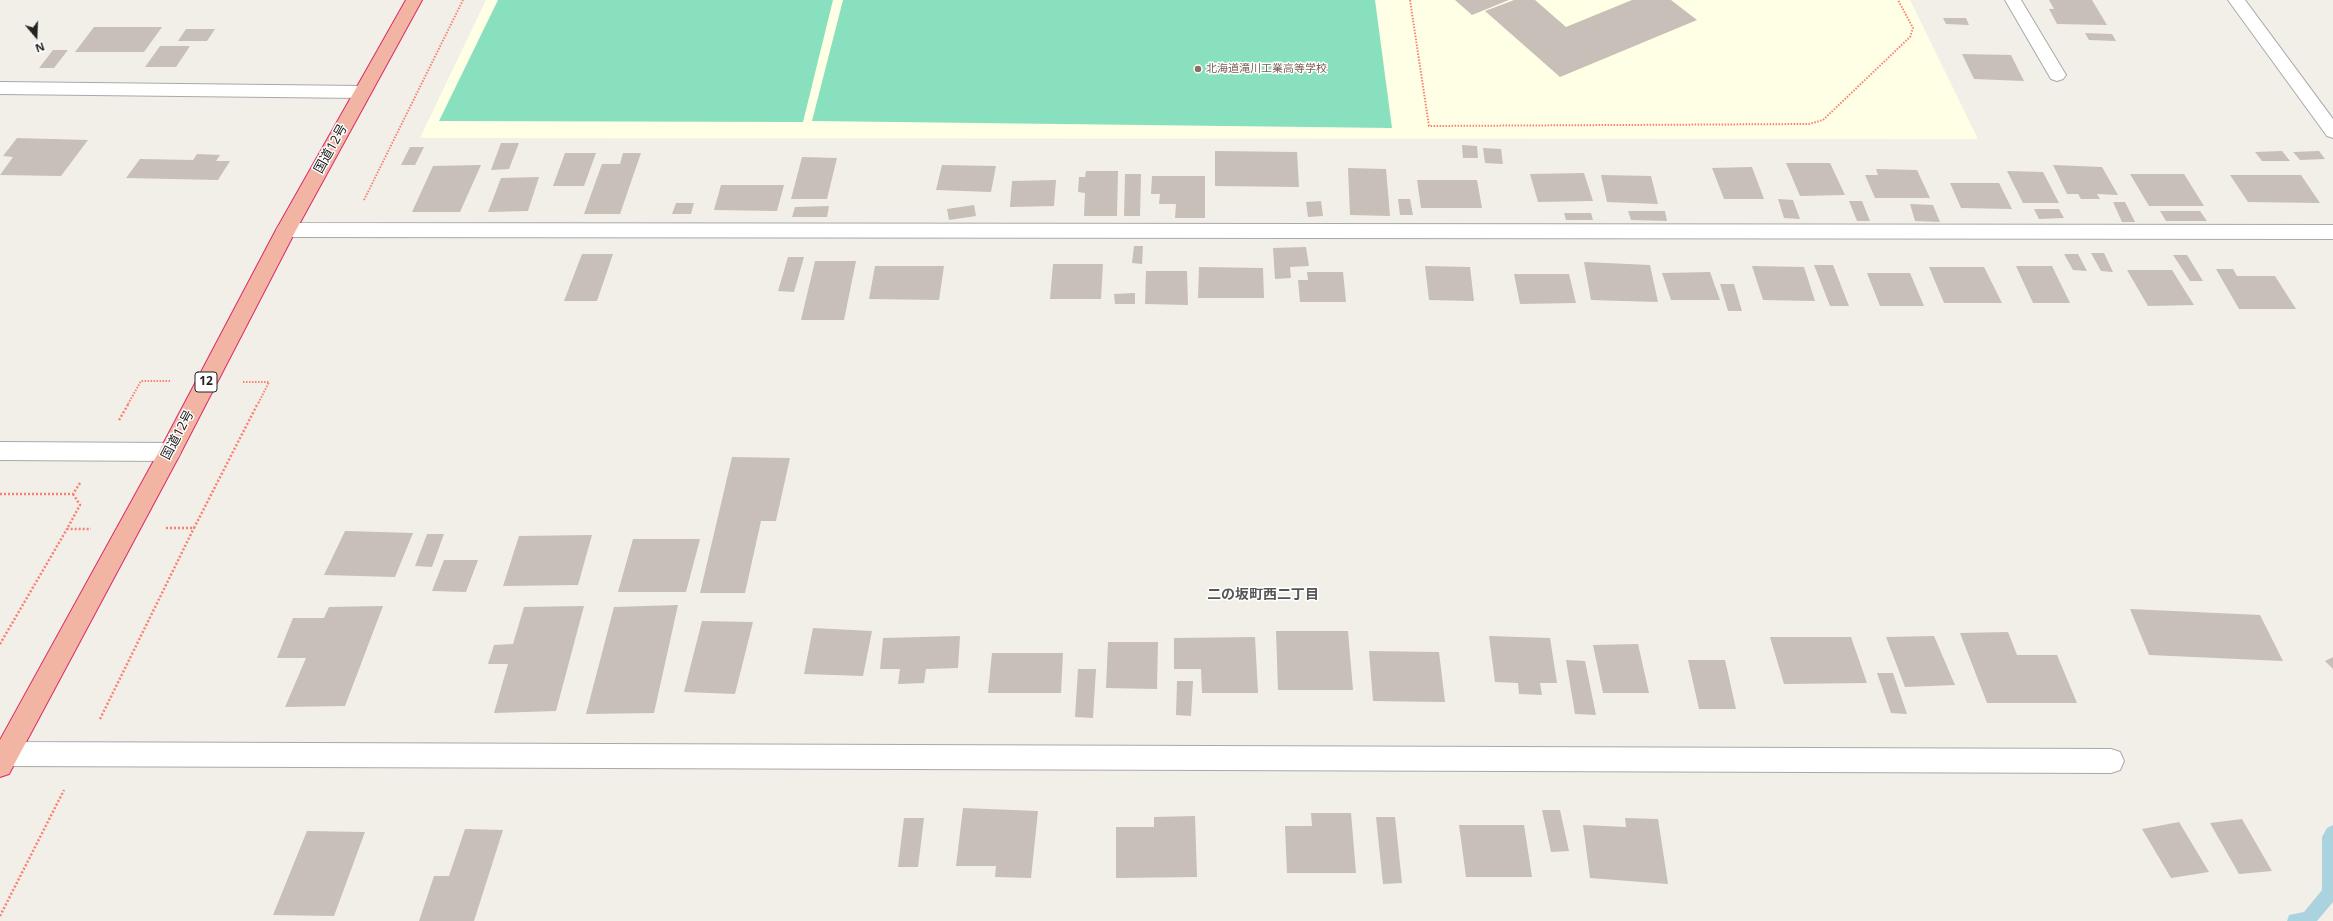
<!DOCTYPE html>
<html>
<head>
<meta charset="utf-8">
<style>
	body { margin:0 }
	#map { position:relative; width:2333px; height:921px; overflow:hidden; background:#f2efe9; font-family:"Noto Sans",sans-serif }
	canvas { display:block }
	.north { position:absolute; left:16px; top:16px; width:40px; height:40px; -webkit-text-stroke:3px #fff; paint-order:stroke; rotate:161deg; font-size:11px; font-weight:700; line-height:16px; text-align:center; color:#222 }
	.north::after { content:''; display:block; margin:auto; width:14px; height:18px; background:#222; clip-path:polygon(50% 0,100% 100%,50% 72%,0 100%) }
</style>
</head>
<body>
<div id="map">
<canvas width="2333" height="921"></canvas>
<div class="north">N</div>
</div>
<script>
const ctx = document.querySelector('canvas').getContext('2d');
ctx.lineJoin = 'round';
function paint(path, color) { ctx.fillStyle = color; ctx.fill(path, 'evenodd'); }
const poly = rows => new Path2D(rows.map(r => 'M' + r).join(''));
function stroke(path, color, width, dash) { ctx.strokeStyle = color; ctx.lineWidth = width; ctx.lineCap = dash ? 'butt' : 'round'; ctx.setLineDash(dash || []); ctx.stroke(path); }
function drawText(font, color, halo, rows, align = 'center') {
  ctx.font = font + ' "Noto Sans","Noto Sans JP",sans-serif'; ctx.lineWidth = 3; ctx.setLineDash([]); ctx.textBaseline = 'middle'; ctx.strokeStyle = halo; ctx.fillStyle = color; for (const [text, x, y, turn = 0] of rows) {
    ctx.save(); ctx.translate(x, y); ctx.rotate((+turn || 0) * Math.PI / 180); ctx.textAlign = isNaN(turn) ? turn : align; if (halo) ctx.strokeText(text, 0, 0); ctx.fillText(text, 0, 0); ctx.restore();
  }
}
const education = poly([
	[486,0,1910,0,1978,139,420,138]
]);
const pitch = poly([
	[498,0,833,0,803,122,439,121],
	[843,0,1375,0,1392,128,812,121]
]);
const stream = poly([
	[2333,825,2333,902,2317,921,2287,921,2289,915,2304,912,2322,890,2322,837,2327,828,2333,825]
]);
const building = poly([
	[1455,0,1509,0,1472,15],
	[1514,0,1535,0,1566,27,1632,0,1671,0,1697,20,1560,77,1485,11],
	[2049,0,2092,0,2107,25,2057,24,2049,9,2054,9],
	[1943,18,1966,18,1969,25,1946,24],
	[94,27,162,27,144,52,75,52],
	[186,29,215,29,207,41,178,41],
	[2085,33,2112,34,2116,41,2089,40],
	[160,46,190,46,176,67,145,67],
	[53,50,68,50,54,68,39,68],
	[1962,54,2011,55,2024,81,1974,79],
	[17,138,88,140,61,176,0,175,13,157,3,156],
	[501,143,519,143,509,169,491,170],
	[1462,145,1477,146,1478,158,1463,158],
	[410,147,424,147,415,165,401,165],
	[1483,148,1501,149,1503,164,1485,163],
	[1215,151,1297,152,1299,187,1215,186],
	[2282,151,2290,161,2262,161,2255,152],
	[2319,151,2325,159,2300,160,2293,152],
	[565,153,596,153,584,186,553,186],
	[623,153,641,153,620,214,584,214,602,164,620,164],
	[197,154,220,155,216,161,230,161,218,180,126,178,140,159,193,160],
	[802,157,837,158,827,199,791,199],
	[1786,163,1830,163,1845,195,1800,196],
	[481,165,460,212,412,212,433,166],
	[942,165,996,166,991,192,936,190],
	[2053,165,2102,167,2118,195,2097,194,2100,199,2081,199,2078,194,2067,194],
	[1752,167,1764,199,1724,199,1712,168],
	[1348,168,1386,169,1390,216,1350,215],
	[1876,169,1917,170,1930,198,1875,198,1865,175,1878,175],
	[1086,171,1118,171,1117,216,1084,216,1085,193,1078,192,1079,177,1085,177],
	[2007,171,2043,172,2059,203,2023,203],
	[1584,173,1593,201,1538,202,1530,174],
	[1125,174,1141,174,1140,216,1124,216],
	[2130,174,2184,174,2204,206,2149,206],
	[1601,175,1651,176,1658,204,1607,202],
	[2230,175,2301,175,2320,203,2248,202],
	[1152,176,1205,176,1205,218,1175,218,1176,204,1159,204,1160,194,1151,194],
	[539,177,528,211,488,212,501,178],
	[1056,180,1054,206,1010,207,1012,181],
	[1417,180,1477,180,1482,208,1421,208],
	[1950,183,1999,183,2012,209,1961,208],
	[721,185,784,185,777,211,714,210],
	[1398,199,1410,199,1413,215,1400,215],
	[1778,199,1793,200,1800,219,1784,218],
	[1321,201,1323,216,1308,217,1306,202],
	[1849,201,1862,201,1870,221,1857,221],
	[2113,202,2125,202,2135,222,2122,222],
	[676,203,694,203,691,214,672,214],
	[1910,204,1933,205,1940,222,1915,221],
	[974,205,976,216,949,220,947,209],
	[829,206,827,217,792,217,795,207],
	[2034,209,2059,209,2064,218,2039,219],
	[1628,211,1665,211,1667,221,1631,220],
	[2160,211,2200,211,2207,221,2166,221],
	[1564,213,1591,213,1593,220,1566,220],
	[1134,246,1143,246,1142,264,1132,263],
	[1306,247,1309,266,1290,267,1291,278,1275,279,1273,248],
	[2091,253,2104,253,2113,272,2101,271],
	[582,254,613,254,597,301,564,301],
	[2064,254,2078,254,2087,271,2073,270],
	[2173,255,2187,255,2203,281,2190,281],
	[788,257,804,257,794,292,778,291],
	[815,261,856,261,844,320,801,320],
	[1584,262,1650,265,1658,302,1591,300],
	[1053,264,1103,264,1101,299,1050,299],
	[1814,265,1833,265,1849,306,1830,306],
	[875,266,944,266,939,300,869,299],
	[1425,266,1470,267,1474,301,1429,300],
	[1752,266,1804,267,1815,301,1763,300],
	[2016,266,2052,266,2070,303,2033,303],
	[1199,267,1263,268,1264,298,1198,298],
	[1929,267,1984,267,2002,303,1944,303],
	[2216,269,2233,269,2237,276,2275,276,2296,309,2239,309],
	[2127,270,2172,270,2194,305,2148,306],
	[1146,271,1187,271,1188,305,1145,304],
	[1307,272,1343,272,1346,302,1300,302,1298,280,1308,280],
	[1710,272,1720,300,1671,300,1662,273],
	[1867,273,1910,273,1924,306,1880,306],
	[1514,274,1569,274,1576,303,1520,304],
	[1720,284,1734,284,1742,311,1728,311],
	[1135,293,1135,304,1115,304,1114,294],
	[732,457,790,458,776,521,761,521,745,593,700,593],
	[345,531,413,533,395,577,324,575],
	[427,534,444,534,432,567,415,566],
	[592,535,578,585,503,586,519,536],
	[633,539,700,539,686,592,618,592],
	[444,560,478,560,466,592,432,591],
	[678,605,654,713,586,714,614,607],
	[383,606,345,706,285,707,306,658,277,658,293,618,324,618,329,607],
	[584,606,556,711,494,713,508,664,488,664,494,645,513,644,524,607],
	[2130,609,2260,615,2283,661,2149,655],
	[702,621,753,622,735,694,684,692],
	[813,628,872,631,863,676,804,674],
	[1276,631,1348,631,1353,690,1278,690],
	[2008,632,2017,655,2057,655,2077,703,1987,703,1960,633],
	[960,636,958,668,926,669,924,683,898,684,900,669,880,669,883,638],
	[1489,636,1550,638,1557,683,1540,683,1542,695,1519,694,1518,683,1495,682],
	[1934,636,1955,685,1905,687,1886,637],
	[1255,637,1258,693,1202,693,1201,669,1174,669,1174,638],
	[1770,637,1851,637,1867,683,1784,684],
	[1108,642,1158,642,1157,689,1106,688],
	[1638,644,1649,693,1603,693,1593,645],
	[1369,651,1439,652,1445,702,1373,701],
	[992,653,1063,653,1061,693,988,693],
	[2333,657,2333,669,2325,661],
	[1566,660,1585,661,1596,715,1575,714],
	[1688,660,1725,660,1736,709,1699,709],
	[1078,669,1096,669,1093,718,1075,717],
	[1877,673,1893,673,1907,714,1891,713],
	[1177,681,1193,681,1191,716,1176,715],
	[963,808,1038,811,1031,878,995,877,996,866,956,866],
	[1542,810,1560,810,1569,851,1551,852],
	[1311,813,1351,813,1356,873,1287,873,1285,826,1312,826],
	[1195,816,1197,877,1116,878,1116,827,1154,827,1154,817],
	[1376,817,1395,817,1402,883,1383,884],
	[904,818,924,818,918,867,898,867],
	[1625,818,1658,819,1668,884,1590,878,1583,825,1626,827],
	[2242,819,2272,871,2239,874,2210,823],
	[2179,822,2209,872,2171,878,2142,829],
	[1459,825,1524,825,1532,877,1466,877],
	[465,829,503,830,474,921,419,921,434,876,449,876],
	[307,831,365,832,334,916,273,915]
]);
const pathFar1 = poly([
	[1410,0,1429,126,1809,124,1823,120,1910,37,1913,28,1898,0],
	[364,200,463,0],
	[243,382,269,382,258,404],
	[128,404,141,381,170,381]
]);
const path = poly([
	[119,420,129,403],
	[0,494,73,494,80,483],
	[73,494,80,505,67,529,91,529],
	[166,528,194,528,258,403],
	[0,644,67,529],
	[100,719,194,528],
	[0,916,64,790]
]);
const minor = poly([
	[2005,0,2021,0,2066,75,2063,79,2057,81,2051,79,2005,0],
	[2228,0,2245,0,2333,119,2333,138,2327,136,2228,0],
	[0,82,362,86,368,88,371,92,368,96,362,98,0,94,0,82],
	[286,223,2333,225,2333,239,286,237,279,235,276,230,279,225,286,223],
	[5,742,2111,749,2120,752,2124,761,2120,770,2111,773,5,766,0,764,0,744,5,742]
]);
const tertiary = poly([
	[0,442,170,443,178,446,181,452,178,458,170,461,0,460,0,442]
]);
const trunk = poly([
	[406,0,422,0,296,230,178,458,9,774,0,777,0,740,162,446,276,230,406,0]
]);
const markers = [
	[1198,69,4,"#8d6e63"]
];
const farEducationnames = [
	["北海道滝川工業高等学校",1206,69]
];
const shields = [
	[206,382,22]
];
const shieldNames = [
	["12",206,382]
];
const streetNames = [
	["国道12号",331,149,-61],
	["国道12号",178,435,-62]
];
const neighbourhoodNames = [
	["二の坂町西二丁目",1263,595]
];
paint(education, '#ffffe5');
paint(pitch, '#88e0be');
paint(stream, '#aad3df');
paint(building, '#c7bfb8');
stroke(minor, '#a9a9a9', 2);
stroke(tertiary, '#a9a9a9', 2);
stroke(trunk, '#dc2a67', 2);
stroke(pathFar1, '#fa8072', 2, [1.5, 1.5]);
stroke(path, '#fa8072', 2.5, [2, 2]);
paint(minor, '#fff');
paint(tertiary, '#fff');
paint(trunk, '#f2b4a3');
for (const [x, y, r, color] of markers) { const dot = new Path2D(); dot.arc(x, y, r, 0, 2 * Math.PI); ctx.fillStyle = color; ctx.fill(dot); stroke(dot, '#fff', 1.5); }
drawText('11px', '#785e54', '#fff', farEducationnames, 'left');
for (const [x, y, w] of shields) { const box = new Path2D(); box.roundRect(x - w / 2, y - 10, w, 20, 3); ctx.fillStyle = '#fff'; ctx.fill(box); stroke(box, '#222', 1); }
drawText('bold 12px', '#222', null, shieldNames);
drawText('13px', '#222', '#fff', streetNames);
drawText('bold 14px', '#555', '#fff', neighbourhoodNames);
</script>
</body>
</html>
